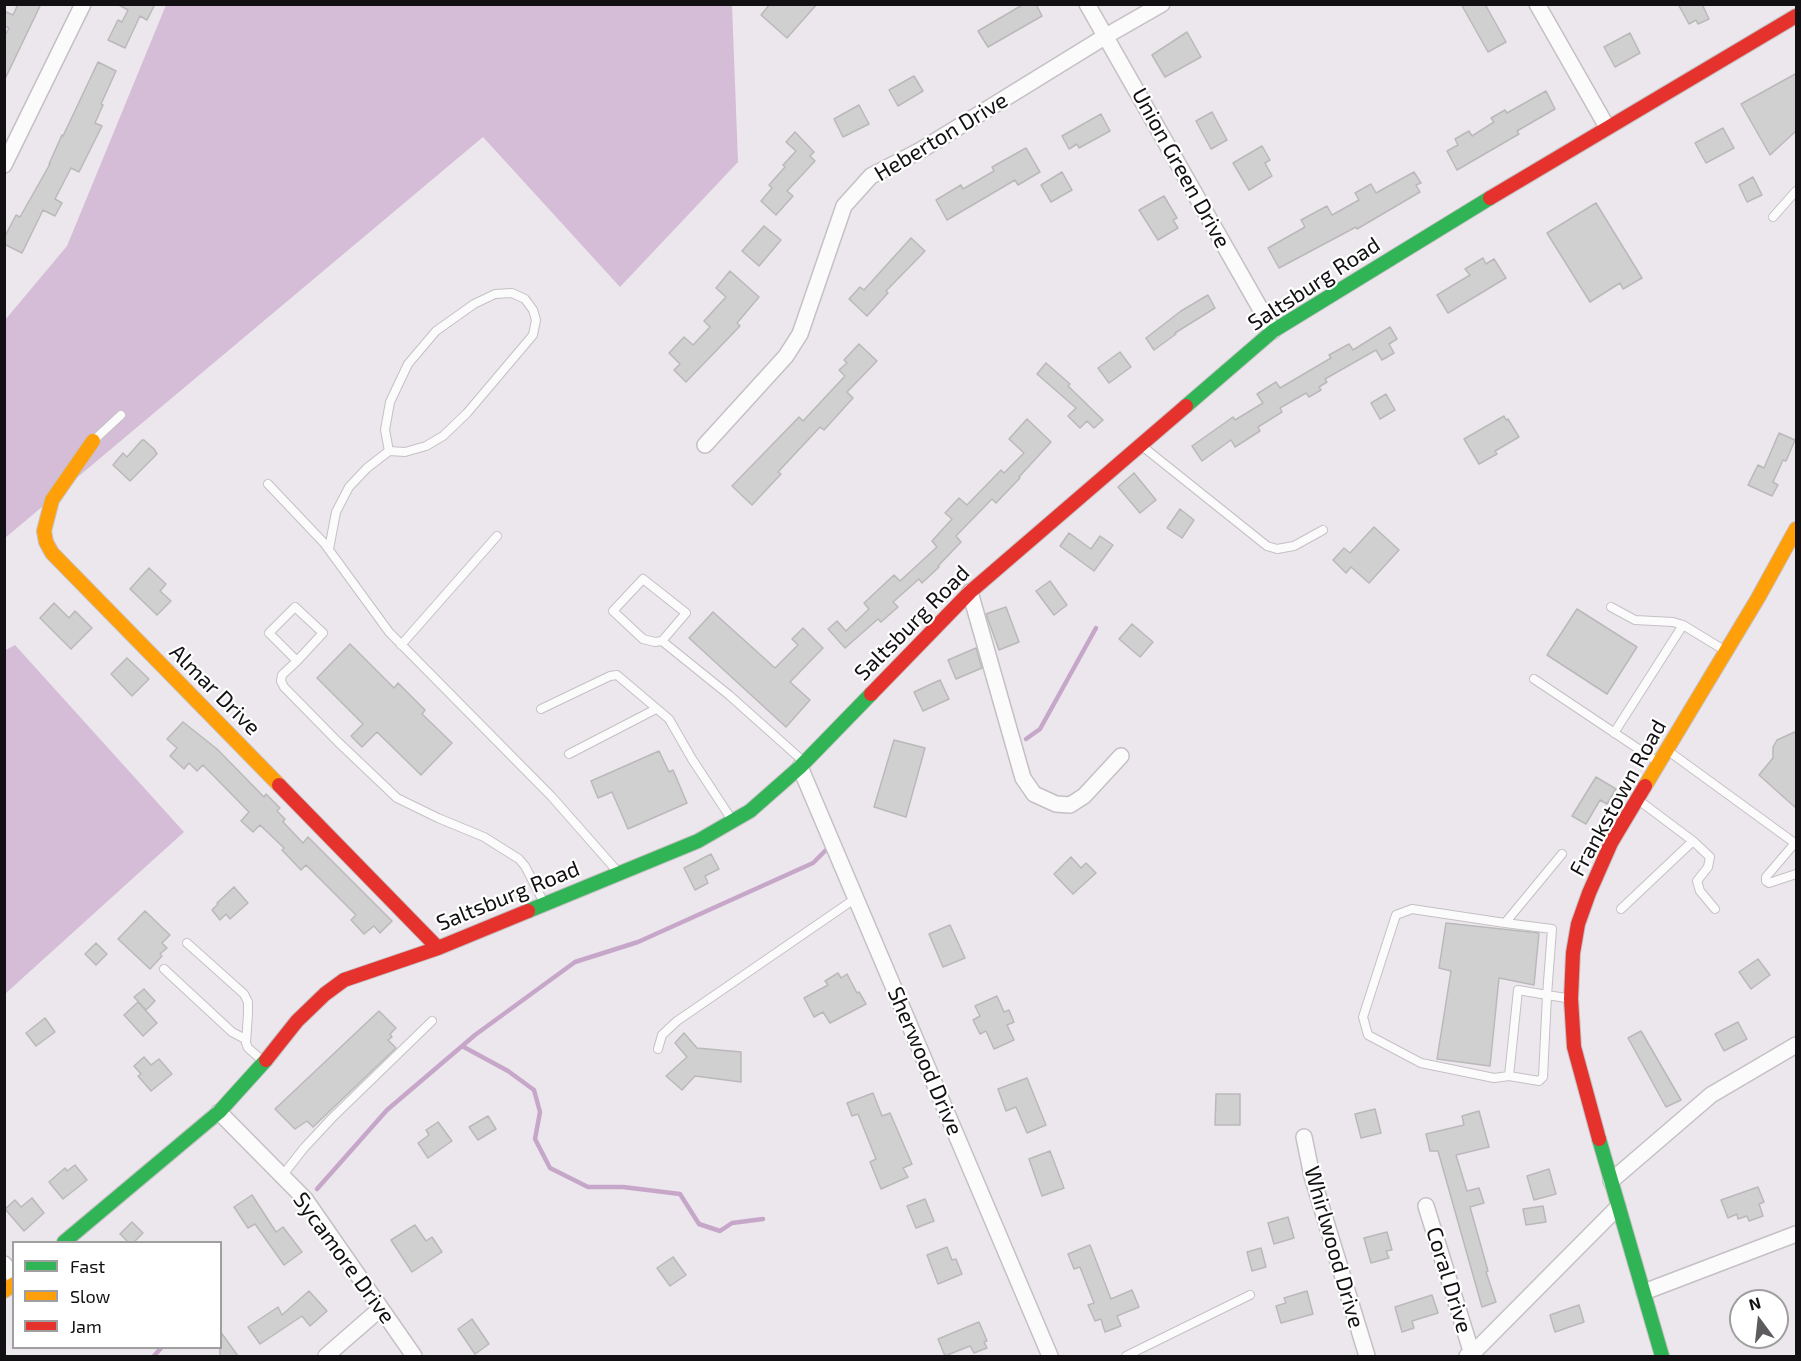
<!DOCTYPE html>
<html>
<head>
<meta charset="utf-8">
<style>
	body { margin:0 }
	#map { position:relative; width:1801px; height:1361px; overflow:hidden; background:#ece7ec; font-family:"Exo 2",sans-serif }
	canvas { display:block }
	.frame { position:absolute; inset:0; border:6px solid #121012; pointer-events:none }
	.legend { position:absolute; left:12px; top:1241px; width:210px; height:108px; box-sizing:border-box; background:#fff; border:2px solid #a09fa0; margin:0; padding:8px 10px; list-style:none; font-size:18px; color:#121012 }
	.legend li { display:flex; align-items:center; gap:12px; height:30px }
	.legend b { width:30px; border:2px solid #a09fa0 }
	.north { position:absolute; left:1729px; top:1289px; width:60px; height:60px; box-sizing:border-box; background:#fff; border:2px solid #a09fa0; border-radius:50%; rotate:345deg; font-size:16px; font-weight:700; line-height:24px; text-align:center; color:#121012 }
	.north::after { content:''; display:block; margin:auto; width:21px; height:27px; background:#5e5b5e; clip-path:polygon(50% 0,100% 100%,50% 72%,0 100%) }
</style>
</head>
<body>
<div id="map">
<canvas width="1801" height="1361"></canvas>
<div class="frame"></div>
<ul class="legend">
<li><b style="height:8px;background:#30b455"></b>Fast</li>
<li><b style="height:8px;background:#ff9f0a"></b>Slow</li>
<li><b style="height:8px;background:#e5322d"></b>Jam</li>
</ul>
<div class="north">N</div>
</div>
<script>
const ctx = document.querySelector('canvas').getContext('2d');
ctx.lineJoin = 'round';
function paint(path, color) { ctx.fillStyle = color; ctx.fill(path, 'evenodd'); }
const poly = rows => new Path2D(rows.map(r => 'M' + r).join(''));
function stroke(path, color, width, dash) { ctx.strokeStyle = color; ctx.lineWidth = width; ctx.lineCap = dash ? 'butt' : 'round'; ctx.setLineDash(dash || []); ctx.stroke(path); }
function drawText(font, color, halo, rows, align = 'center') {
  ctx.font = font + ' "Exo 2",sans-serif'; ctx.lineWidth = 4.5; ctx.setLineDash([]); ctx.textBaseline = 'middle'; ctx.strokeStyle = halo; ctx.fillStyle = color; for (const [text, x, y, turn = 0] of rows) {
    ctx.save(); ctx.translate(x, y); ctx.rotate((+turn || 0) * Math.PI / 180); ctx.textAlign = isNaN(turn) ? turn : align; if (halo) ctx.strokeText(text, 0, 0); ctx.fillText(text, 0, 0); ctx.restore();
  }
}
const forest = poly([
	[166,5,732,5,738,162,620,287,483,137,5,538,5,320,67,246],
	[15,645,184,832,5,994,4,651]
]);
const stream = poly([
	[1026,739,1040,729,1096,628],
	[462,1046,508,1071,534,1090,540,1112,535,1139,550,1168,588,1187,623,1187,680,1194,699,1224,720,1231,732,1223,763,1219],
	[317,1189,387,1110,475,1035,575,962,638,942,813,863,828,848],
	[154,1356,161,1348]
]);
const building = poly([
	[18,4,41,4,4,81,4,37,9,28,4,26,4,11,13,15,18,4],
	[117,4,155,4,147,20,140,16,125,48,108,40,118,20,122,22,128,10,117,4],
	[770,4,817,4,787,38,761,15,770,4],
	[1024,4,1036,4,1042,16,988,47,978,31,1024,4],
	[1461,4,1485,4,1506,42,1488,52,1461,4],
	[1678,4,1702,4,1709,19,1698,24,1696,20,1689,24,1678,4],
	[1187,32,1201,57,1165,77,1152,55,1187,32],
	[1630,33,1640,53,1615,67,1604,47,1630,33],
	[98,62,116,71,101,104,103,105,95,123,102,126,79,172,71,168,55,199,62,203,55,216,43,210,22,253,4,244,4,238,16,215,20,217,50,164,49,164,62,135,63,136,98,62],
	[1797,73,1797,130,1770,155,1741,104,1797,73],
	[914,76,923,91,898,106,889,90,914,76],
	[1546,91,1555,109,1517,131,1519,134,1457,170,1447,151,1458,145,1455,139,1469,131,1472,136,1494,122,1491,118,1505,110,1507,113,1546,91],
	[859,105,869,124,843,137,834,119,859,105],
	[1212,112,1227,140,1211,149,1196,121,1212,112],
	[1101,114,1110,131,1079,148,1077,144,1069,149,1062,136,1101,114],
	[1723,128,1734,148,1706,163,1695,143,1723,128],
	[795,132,814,152,810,156,815,161,787,191,793,196,776,215,761,201,772,188,769,185,785,167,783,165,796,151,786,142,795,132],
	[1262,146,1270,160,1265,163,1272,176,1249,190,1233,163,1262,146],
	[1026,148,1040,172,1018,185,1015,180,947,220,936,200,961,185,963,189,994,171,992,167,1026,148],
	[1062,172,1072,190,1051,202,1041,185,1062,172],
	[1414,172,1421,183,1416,185,1420,192,1357,229,1356,227,1279,268,1268,248,1305,227,1301,220,1327,206,1332,215,1359,200,1355,193,1371,184,1376,193,1414,172],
	[1753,177,1762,195,1747,202,1739,185,1753,177],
	[1164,196,1177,218,1173,220,1178,228,1158,240,1139,210,1164,196],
	[1596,203,1642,278,1623,289,1620,283,1590,302,1547,233,1596,203],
	[764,226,781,240,759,266,742,251,764,226],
	[911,238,925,251,886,291,888,293,867,316,849,299,860,287,864,290,911,238],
	[1483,258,1486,264,1494,259,1506,278,1448,313,1437,295,1470,275,1465,269,1483,258],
	[730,271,759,297,737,323,740,326,686,382,674,370,680,364,669,353,684,337,693,345,710,327,704,321,726,297,716,288,730,271],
	[1208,295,1215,308,1175,333,1176,334,1154,350,1146,338,1181,311,1208,295],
	[1390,327,1397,339,1389,344,1394,353,1382,360,1376,350,1325,379,1327,382,1319,387,1321,390,1309,397,1306,393,1280,408,1282,412,1258,427,1260,431,1235,447,1231,440,1202,461,1192,446,1233,417,1235,420,1263,403,1257,394,1276,382,1280,388,1331,358,1329,355,1349,344,1353,350,1390,327],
	[859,344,877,361,847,392,853,398,824,430,820,427,778,472,781,474,752,505,732,486,799,417,803,421,845,376,839,370,847,363,844,360,859,344],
	[1120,352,1131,367,1109,383,1098,368,1120,352],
	[1046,363,1070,384,1068,386,1103,420,1094,428,1087,421,1080,428,1068,416,1076,408,1037,374,1046,363],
	[1386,394,1395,410,1380,419,1371,403,1386,394],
	[1504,416,1506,420,1508,419,1519,437,1495,451,1497,454,1479,464,1464,439,1504,416],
	[1027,419,1051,442,1019,477,1020,478,996,503,992,499,956,536,961,542,938,566,939,567,922,583,919,579,893,602,898,607,881,622,878,619,845,648,828,629,837,621,846,631,869,609,864,603,894,575,900,581,937,547,932,541,952,519,945,513,959,498,967,505,1001,470,1004,473,1024,453,1009,439,1027,419],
	[1779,433,1795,440,1786,461,1783,460,1773,482,1778,485,1772,496,1748,485,1758,465,1764,468,1779,433],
	[142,440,144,440,154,449,157,454,130,481,113,465,123,453,127,457,142,440],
	[1134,473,1156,500,1140,513,1118,487,1134,473],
	[1180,509,1194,520,1182,538,1167,528,1180,509],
	[1374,527,1399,550,1369,583,1351,567,1346,573,1333,560,1344,548,1350,553,1374,527],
	[1069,533,1091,549,1100,536,1113,545,1094,571,1060,546,1069,533],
	[149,568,166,584,160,591,171,601,157,615,130,589,149,568],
	[1050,581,1067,605,1054,615,1036,591,1050,581],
	[54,603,69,618,75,611,92,628,71,649,40,618,54,603],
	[1006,607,1019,642,999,650,986,614,1006,607],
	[1577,609,1637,647,1607,694,1547,655,1577,609],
	[713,612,775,668,798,645,792,639,803,628,823,648,790,682,810,700,786,727,689,638,713,612],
	[1132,624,1153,642,1140,657,1119,639,1132,624],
	[350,644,394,688,398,683,425,710,422,714,452,743,421,775,377,732,362,747,351,736,363,724,317,678,350,644],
	[976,648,982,668,956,679,948,660,976,648],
	[127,658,149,679,132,696,111,674,127,658],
	[940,680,949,699,923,711,914,692,940,680],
	[183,722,217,749,264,797,266,794,280,808,277,811,285,819,283,822,303,843,308,837,392,921,380,933,374,926,364,934,351,920,356,915,306,865,301,870,282,850,284,848,260,825,253,832,241,821,249,812,203,765,197,771,189,763,184,769,170,756,177,748,167,739,183,722],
	[1797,731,1797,809,1759,775,1773,758,1773,747,1777,740,1797,731],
	[894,740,925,748,906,817,874,807,894,740],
	[659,751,669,772,673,770,687,803,628,829,612,792,598,798,591,781,659,751],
	[1596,777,1616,789,1607,804,1600,800,1586,824,1572,816,1596,777],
	[711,854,719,869,705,876,708,883,695,890,684,868,711,854],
	[1071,857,1081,868,1086,863,1096,873,1073,894,1054,874,1071,857],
	[234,887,248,903,230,919,226,914,220,920,212,910,218,904,217,903,234,887],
	[145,911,170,935,162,943,167,948,160,954,162,956,150,969,118,939,145,911],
	[1446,923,1539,933,1534,985,1499,978,1490,1066,1437,1059,1451,971,1439,968,1446,923],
	[950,925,965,958,943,967,929,934,950,925],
	[96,943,107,954,96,965,85,954,96,943],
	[1758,959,1770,975,1751,989,1739,972,1758,959],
	[838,973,841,978,847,974,857,993,859,992,866,1004,830,1023,823,1012,814,1017,804,998,828,985,825,981,838,973],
	[144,989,155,1001,146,1010,134,997,144,989],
	[997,996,1004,1012,1009,1010,1014,1022,1007,1025,1014,1040,994,1049,986,1031,980,1034,973,1020,980,1016,975,1006,997,996],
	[138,1002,157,1023,143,1036,124,1015,138,1002],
	[379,1011,396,1028,390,1034,392,1037,388,1040,396,1048,313,1127,307,1121,295,1129,275,1109,379,1011],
	[45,1018,55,1032,36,1046,26,1033,45,1018],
	[1738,1022,1747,1039,1724,1051,1715,1034,1738,1022],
	[1641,1031,1681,1100,1666,1107,1628,1038,1641,1031],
	[684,1033,697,1048,741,1052,741,1082,695,1076,682,1090,666,1076,687,1057,675,1043,684,1033],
	[144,1057,151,1065,159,1059,172,1074,151,1091,138,1076,141,1074,134,1066,144,1057],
	[1027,1078,1046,1125,1027,1133,1016,1107,1006,1111,998,1089,1027,1078],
	[873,1093,882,1116,890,1113,912,1164,903,1168,908,1177,881,1189,870,1162,876,1159,858,1114,852,1116,847,1103,873,1093],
	[1216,1094,1240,1094,1240,1125,1215,1125,1216,1094],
	[1375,1109,1381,1133,1361,1138,1355,1114,1375,1109],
	[1479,1111,1489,1147,1456,1155,1467,1191,1479,1188,1484,1203,1470,1207,1488,1271,1486,1272,1496,1302,1482,1307,1438,1151,1430,1151,1426,1134,1464,1125,1462,1116,1479,1111],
	[488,1116,496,1129,478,1140,469,1127,488,1116],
	[438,1122,452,1141,428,1158,418,1143,429,1135,426,1130,438,1122],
	[1050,1151,1064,1188,1042,1196,1029,1159,1050,1151],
	[75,1165,87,1180,63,1199,49,1182,65,1168,67,1171,75,1165],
	[1549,1169,1556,1194,1534,1200,1527,1176,1549,1169],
	[1758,1187,1764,1202,1759,1204,1763,1216,1749,1221,1747,1216,1738,1219,1737,1214,1728,1218,1721,1200,1758,1187],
	[252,1195,276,1232,283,1227,302,1252,284,1265,255,1224,248,1228,234,1207,252,1195],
	[32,1198,44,1213,24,1231,5,1209,15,1200,21,1207,32,1198],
	[925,1199,934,1221,916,1228,907,1206,925,1199],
	[1543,1206,1546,1222,1526,1225,1523,1209,1543,1206],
	[1288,1217,1294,1238,1274,1244,1268,1223,1288,1217],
	[132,1222,143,1233,134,1242,128,1242,120,1234,132,1222],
	[415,1225,426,1241,432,1237,442,1252,412,1272,391,1240,415,1225],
	[1387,1232,1392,1250,1386,1251,1389,1258,1371,1263,1364,1238,1387,1232],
	[1090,1245,1111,1299,1132,1290,1139,1307,1117,1316,1121,1326,1105,1332,1101,1319,1095,1321,1088,1305,1094,1303,1080,1267,1074,1269,1068,1254,1090,1245],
	[947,1247,952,1260,956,1259,962,1274,938,1284,927,1255,947,1247],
	[1261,1248,1266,1267,1252,1271,1247,1252,1261,1248],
	[673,1257,686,1275,670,1286,657,1268,673,1257],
	[309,1291,327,1311,310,1326,302,1316,260,1344,248,1327,278,1307,282,1315,309,1291],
	[1307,1291,1313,1314,1281,1323,1276,1306,1286,1303,1284,1298,1307,1291],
	[1432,1295,1438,1313,1412,1321,1414,1328,1402,1332,1395,1307,1432,1295],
	[1579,1305,1584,1322,1555,1332,1550,1315,1579,1305],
	[472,1319,489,1344,475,1354,458,1329,472,1319],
	[979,1322,987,1341,984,1342,987,1348,974,1353,970,1346,945,1356,938,1339,979,1322],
	[220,1331,238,1356,220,1356,220,1331]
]);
const lane = poly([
	[1773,217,1796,191],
	[94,440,121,415],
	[1142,446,1267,546,1277,549,1294,546,1323,530],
	[268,484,324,543,389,632,552,797,618,872],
	[329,549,336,512,349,487,367,468,389,451,405,452,426,446,443,436,467,413,533,335,536,320,533,310,525,299,512,293,495,294,474,304,436,331,408,364,390,402,385,430,389,451],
	[1611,607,1635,620,1673,622,1683,625,1724,650],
	[662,641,686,613,643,579,613,611,643,639,655,642,662,641,729,695,803,761],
	[401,645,497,536],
	[297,661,269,633,295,607,323,633,297,661,282,675,281,681,284,687,338,742,397,798,438,818,484,837,519,859,525,866,544,903],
	[1534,679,1655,760],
	[541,709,610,676,617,675,669,719,692,759,732,820],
	[1614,733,1683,625],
	[1671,753,1796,844],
	[569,754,656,709],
	[1693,841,1710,857,1708,867,1697,881,1700,891,1715,909],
	[1795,843,1766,877,1766,881,1769,883,1796,874],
	[1562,854,1505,923,1552,929,1547,995,1543,1077,1539,1081,1509,1076,1518,990,1547,995,1566,998],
	[1621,909,1693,841,1641,802],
	[1505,923,1412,909,1396,915,1363,1017,1368,1035,1421,1063,1494,1078,1509,1076],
	[187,943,244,994,248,1002,248,1014,246,1043,248,1048,263,1061],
	[164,969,232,1032,245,1039],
	[658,1049,662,1035,677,1021,856,898],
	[282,1176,304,1148,332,1118,432,1021],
	[1126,1356,1250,1295]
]);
const street = poly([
	[1087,4,1273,331],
	[1537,4,1607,127],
	[4,165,83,4],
	[705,445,786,356,800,334,844,206,871,176,921,150,1106,36,1162,4],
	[970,592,1023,778,1034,794,1056,804,1070,805,1084,796,1121,756],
	[800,767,1050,1356],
	[219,1112,305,1199,414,1356],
	[1304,1137,1312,1176,1367,1356],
	[1611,1181,1711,1095,1796,1045],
	[1426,1206,1472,1354],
	[4,1264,14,1276],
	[1644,1292,1796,1234],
	[326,1356,380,1309],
	[1467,1356,1472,1354,1618,1207]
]);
const fast = poly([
	[1186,406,1273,331,1490,198],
	[528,911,698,841,750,811,800,767,871,694],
	[1599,1139,1662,1356],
	[64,1242,219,1112,266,1060]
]);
const slow = poly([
	[93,441,52,500,44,531,46,542,52,553,279,785],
	[1645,786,1758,598,1796,529],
	[4,1291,14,1284]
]);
const jam = poly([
	[1490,198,1796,16],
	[871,694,970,592,1186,406],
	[279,785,438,948],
	[266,1060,297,1021,325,994,344,980,438,948,528,911],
	[1599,1139,1574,1047,1571,999,1573,953,1578,924,1589,893,1611,843,1645,786]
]);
const streetNames = [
	["Heberton Drive",941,137,-31],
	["Union Green Drive",1181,168,61],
	["Saltsburg Road",1314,284,-33],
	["Saltsburg Road",912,623,-45],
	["Almar Drive",215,690,45],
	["Frankstown Road",1618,798,-61],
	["Saltsburg Road",508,896,-22],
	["Sherwood Drive",925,1061,67],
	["Whirlwood Drive",1334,1247,74],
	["Sycamore Drive",344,1258,54],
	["Coral Drive",1449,1280,73]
];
paint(forest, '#d5bcd7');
stroke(stream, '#c7a7c9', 4.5);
paint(building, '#d1d0d1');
stroke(building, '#bab9b9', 1.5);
stroke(lane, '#c4c0c4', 10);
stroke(street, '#c4c0c4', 18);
stroke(fast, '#c4c0c4', 16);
stroke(slow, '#c4c0c4', 16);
stroke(jam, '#c4c0c4', 16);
stroke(lane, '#fcfbfc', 8);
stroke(street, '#fcfbfc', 15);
stroke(fast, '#30b455', 14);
stroke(slow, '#ff9f0a', 14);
stroke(jam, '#e5322d', 14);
drawText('22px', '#121012', '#fff', streetNames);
</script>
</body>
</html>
